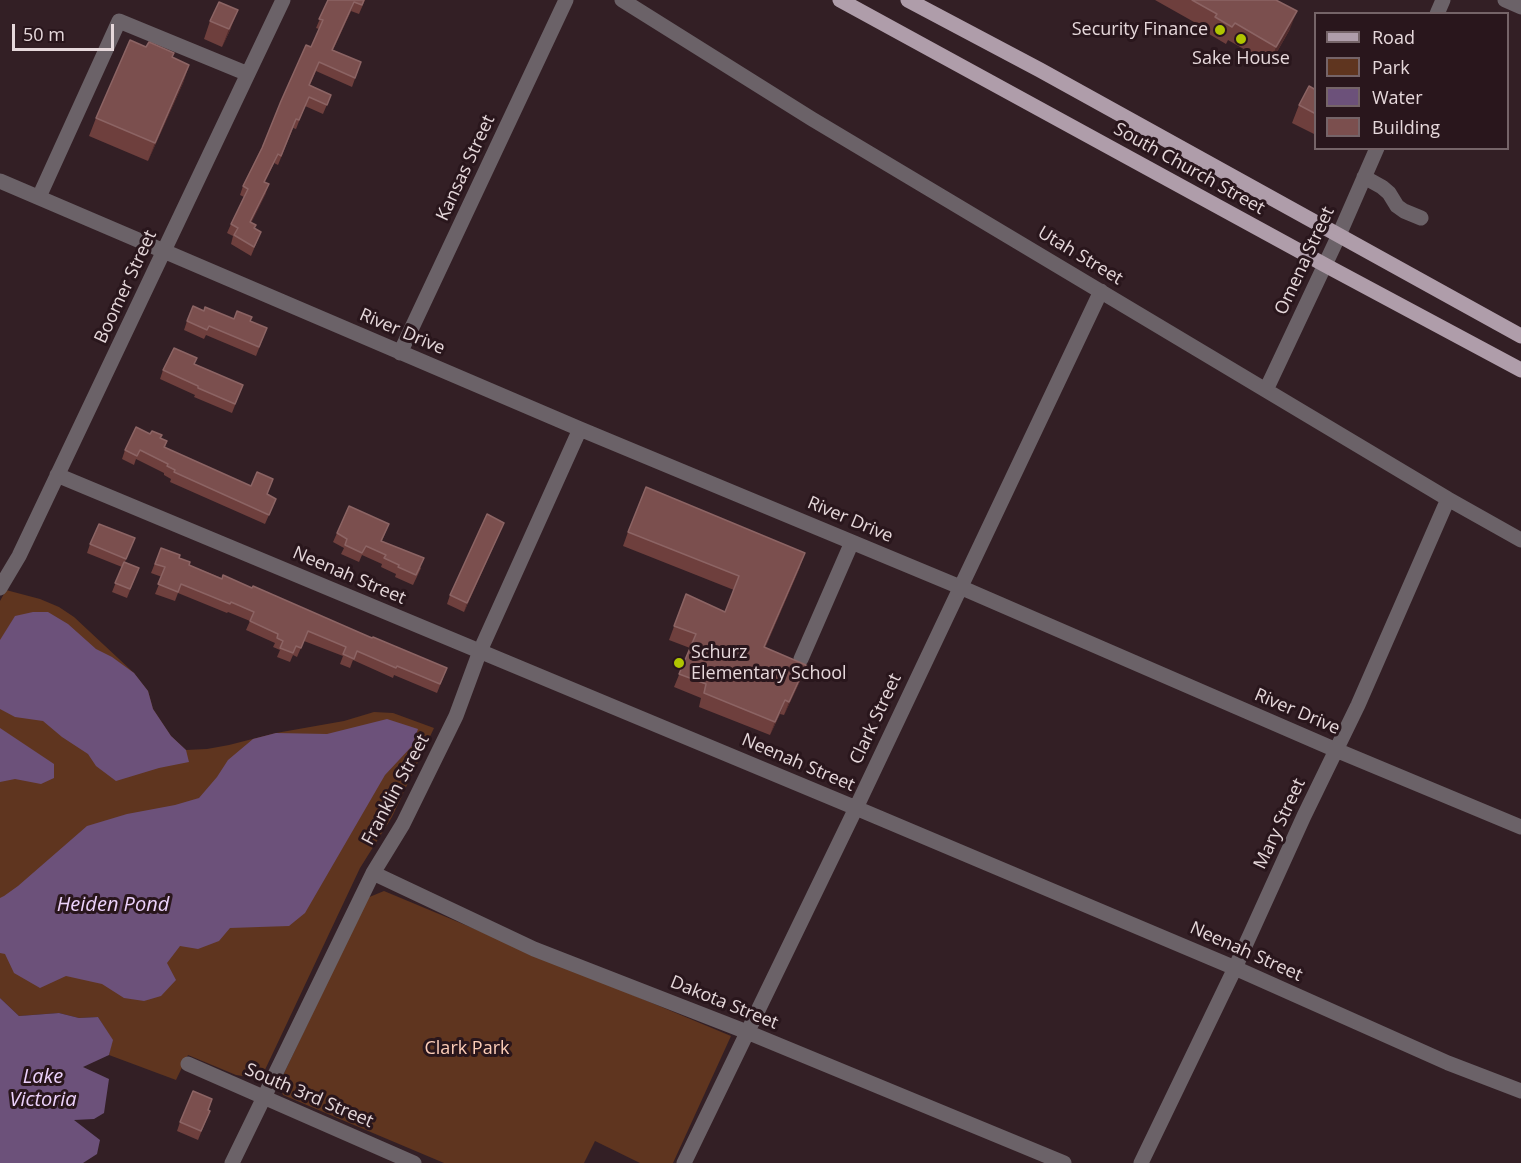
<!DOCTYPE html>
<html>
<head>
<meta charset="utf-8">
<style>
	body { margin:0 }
	#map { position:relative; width:1521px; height:1163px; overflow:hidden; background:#331f25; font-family:"Open Sans",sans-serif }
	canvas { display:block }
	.legend { position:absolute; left:1314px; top:12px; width:195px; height:138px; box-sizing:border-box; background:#29161c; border:2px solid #756468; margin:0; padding:8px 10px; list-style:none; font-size:18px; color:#e6d8db }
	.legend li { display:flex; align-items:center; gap:12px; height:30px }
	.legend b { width:30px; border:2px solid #756468 }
	.scale { position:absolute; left:12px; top:24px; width:102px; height:27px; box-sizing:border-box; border:3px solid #e6d8db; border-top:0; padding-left:8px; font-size:18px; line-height:21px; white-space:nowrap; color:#e6d8db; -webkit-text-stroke:4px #29161c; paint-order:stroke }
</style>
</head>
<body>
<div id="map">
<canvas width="1521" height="1163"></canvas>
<ul class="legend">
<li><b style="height:8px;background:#af9daa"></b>Road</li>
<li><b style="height:16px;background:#5f351f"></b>Park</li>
<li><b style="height:16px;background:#6c517a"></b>Water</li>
<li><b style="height:16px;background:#7b4f4e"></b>Building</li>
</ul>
<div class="scale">50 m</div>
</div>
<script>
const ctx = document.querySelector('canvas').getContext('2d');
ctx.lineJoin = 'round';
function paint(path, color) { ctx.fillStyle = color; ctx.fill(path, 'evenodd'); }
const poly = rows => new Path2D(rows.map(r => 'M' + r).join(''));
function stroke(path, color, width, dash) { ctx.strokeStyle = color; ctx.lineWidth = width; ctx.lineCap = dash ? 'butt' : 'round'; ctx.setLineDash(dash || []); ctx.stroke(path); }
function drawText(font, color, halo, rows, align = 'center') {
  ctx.font = font + ' "Open Sans",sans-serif'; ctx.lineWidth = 6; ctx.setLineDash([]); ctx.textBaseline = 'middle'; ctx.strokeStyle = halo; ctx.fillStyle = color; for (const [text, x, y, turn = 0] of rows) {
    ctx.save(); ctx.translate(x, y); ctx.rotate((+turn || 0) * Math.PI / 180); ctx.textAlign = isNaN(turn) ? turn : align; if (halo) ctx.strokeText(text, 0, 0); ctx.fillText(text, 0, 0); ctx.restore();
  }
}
const green = poly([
	[6,590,40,599,59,607,74,617,134,673,148,691,153,709,171,736,186,750,207,749,229,745,276,733,344,721,374,712,393,713,434,728,392,817,360,868,263,1074,255,1078,236,1075,188,1055,176,1080,109,1055,112,1040,98,1017,79,1018,59,1013,19,1016,0,998,0,601],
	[384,891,731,1036,673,1163,640,1163,595,1141,584,1163,444,1163,283,1095,279,1084,367,898]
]);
const water = poly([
	[33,612,48,612,68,624,96,649,112,657,134,673,148,691,153,709,171,736,186,750,189,762,159,768,116,781,96,766,88,754,62,737,43,721,15,717,0,709,0,640,15,616],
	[387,719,418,729,412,746,385,775,305,913,289,926,230,928,219,941,198,949,180,946,167,963,176,980,161,996,144,1001,124,998,102,984,66,976,40,988,14,973,5,954,0,953,0,898,4,896,18,886,87,826,127,814,175,805,199,798,217,777,228,760,253,739,276,733,327,734],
	[0,728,54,764,54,778,41,784,15,779,0,782],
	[0,998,19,1016,59,1013,79,1018,98,1017,113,1040,109,1055,83,1067,109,1079,104,1113,94,1119,74,1120,100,1140,97,1154,83,1163,0,1163]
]);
const minor = poly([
	[622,0,812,119,1448,499,1521,540],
	[1505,0,1521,7],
	[1437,14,1443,0],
	[1364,177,1382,187,1389,193,1397,206,1404,211,1421,218],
	[0,181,580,429,960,587,1336,750,1521,827],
	[39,197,119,21,248,74],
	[400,353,566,0],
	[1266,390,1339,235,1377,148],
	[57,475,856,808,1235,968,1448,1063,1521,1091],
	[0,588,19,556,283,0],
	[801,659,852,542],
	[373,873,534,949,747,1032,1064,1163],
	[188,1064,414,1163],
	[232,1163,373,873,403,824,456,716,480,651,580,429],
	[684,1163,856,808,1101,291],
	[1141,1163,1235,968,1304,816,1358,705,1448,499]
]);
const major = poly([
	[840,0,1325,265,1521,370],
	[908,0,1040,70,1521,336]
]);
const wall = poly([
	[328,0,365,0,359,14,351,11,333,50,361,62,352,87,316,71,310,85,331,95,323,114,305,106,296,129,293,128,278,165,274,163,265,182,266,193,251,223,254,228,261,232,251,256,231,244,233,236,227,233,231,224,244,197,240,195,243,186,311,47,319,29,316,28],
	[1155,0,1276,0,1290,29,1270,64,1228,40,1226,44,1209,34,1210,31],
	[210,21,231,28,222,47,204,39],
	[146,47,174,53,172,57,189,65,183,83,148,161,89,136,96,118],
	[1316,90,1316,135,1292,123,1299,105],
	[204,311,234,319,250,321,267,328,256,356,206,335,204,339,184,330,187,321],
	[195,364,243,385,232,413,194,397,195,395,160,379,163,370],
	[160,438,167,441,165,448,276,499,265,524,170,482,171,479,164,475,164,473,136,459,134,465,122,459,125,450],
	[389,524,382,541,421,568,413,585,395,577,396,574,381,567,382,564,362,555,359,562,341,554,344,548,333,542,337,533],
	[500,532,464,612,447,604,450,595],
	[628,532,800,567,765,648,801,679,784,715,780,714,770,735,699,707,701,698,674,687,690,648,669,640,686,594,725,612,734,590,623,546],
	[90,544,131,547,125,562,139,568,127,598,112,592,122,567,87,553],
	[161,548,179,558,189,565,447,668,437,693,394,675,393,678,353,660,350,668,340,664,343,656,304,641,297,657,293,655,290,662,277,657,280,650,273,647,275,643,246,630,250,621,228,612,227,613,178,593,175,601,155,594,162,577,151,573],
	[210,1111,198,1140,177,1131,180,1122]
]);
const shadedWall = poly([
	[354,2,351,11,328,59,332,50],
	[238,10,231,28,222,47,229,29],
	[1297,11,1290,29,1270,64,1276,47],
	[189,65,183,83,148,161,155,143],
	[278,154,274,163,261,191,264,182],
	[269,184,266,193,247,231,250,222],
	[504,523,500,532,464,612,467,603],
	[805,553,800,567,759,661,764,647],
	[806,665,801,679,784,715,789,702],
	[785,700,780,714,770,735,775,722]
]);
const building = poly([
	[328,0,364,0,362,5,354,2,332,50,361,62,355,78,319,62,309,85,331,95,327,105,309,97,299,120,296,119,281,156,278,154,264,182,269,184,250,222,256,225,254,228,261,232,254,247,234,235,238,228,231,224,248,189,243,186,262,148,281,101,306,45,311,47,323,20,319,19,328,0],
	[1192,0,1276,0,1297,11,1276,47,1235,23,1232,27,1215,17,1217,14,1192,0],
	[219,2,238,10,229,29,210,21,219,2],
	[130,40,146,47,149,42,174,53,172,57,189,65,155,143,96,118,130,40],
	[1309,86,1316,90,1316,114,1299,105,1309,86],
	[193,306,204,311,205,307,234,319,237,311,252,317,250,321,267,328,259,347,209,326,207,330,187,321,193,306],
	[174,348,197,358,194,364,243,385,235,404,198,388,198,386,163,370,174,348],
	[136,427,150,434,152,431,162,435,160,438,167,441,164,447,251,486,257,472,273,479,267,494,276,499,269,515,174,472,175,470,167,466,168,464,140,450,137,456,125,450,136,427],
	[646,487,805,553,764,647,806,665,789,702,785,700,775,722,704,693,706,684,679,674,696,634,674,626,686,594,725,612,739,576,628,532,646,487],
	[349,506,389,524,381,541,424,558,416,575,398,567,399,565,384,558,386,555,366,546,362,553,345,545,347,539,337,533,349,506],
	[487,514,504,523,467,603,450,595,487,514],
	[99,524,135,538,126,559,90,544,99,524],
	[161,548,180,555,179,558,190,562,189,565,222,579,223,575,252,588,253,586,372,638,373,637,447,668,440,684,397,666,396,668,357,651,354,659,343,654,346,647,308,631,301,648,296,646,293,653,280,648,283,641,277,638,278,634,250,621,254,612,231,602,230,604,181,584,178,592,158,584,165,567,155,564,161,548],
	[124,562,139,568,130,589,115,583,124,562],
	[193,1091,212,1099,208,1110,210,1111,201,1131,180,1122,193,1091]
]);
const markers = [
	[1220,30,6,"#b0c501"],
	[1241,39,6,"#b0c501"],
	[679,663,6,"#b0c501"]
];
const poiNames = [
	["Security Finance",1208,30],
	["Sake House",1241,59,"center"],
	["Schurz",691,653,"left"],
	["Elementary School",691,674,"left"]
];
const streetNames = [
	["Kansas Street",466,168,-65],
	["South Church Street",1189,169,29],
	["Utah Street",1080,256,31],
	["Omena Street",1305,261,-65],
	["Boomer Street",126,287,-65],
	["River Drive",402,332,23],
	["River Drive",850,520,23],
	["Neenah Street",349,576,23],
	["River Drive",1297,712,23],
	["Clark Street",876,719,-65],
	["Neenah Street",798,763,23],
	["Franklin Street",396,790,-62],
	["Mary Street",1280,824,-65],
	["Neenah Street",1246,952,24],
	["Dakota Street",724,1003,22],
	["South 3rd Street",309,1096,23]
];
const parkNames = [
	["Clark Park",467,1049]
];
const waterNames = [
	["Heiden Pond",113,905],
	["Lake",43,1077],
	["Victoria",43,1100]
];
paint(green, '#5f351f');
paint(water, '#6c517a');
stroke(minor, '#6b6268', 15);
stroke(major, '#af9daa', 15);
paint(wall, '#6e3f3d');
paint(shadedWall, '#512b2c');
paint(building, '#7b4f4e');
stroke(building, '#8c6464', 1.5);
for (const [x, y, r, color] of markers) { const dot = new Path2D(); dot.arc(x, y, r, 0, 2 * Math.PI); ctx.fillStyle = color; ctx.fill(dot); stroke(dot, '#29161c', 2); }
drawText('18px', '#e6d8db', '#29161c', poiNames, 'right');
drawText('18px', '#e6d8db', '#29161c', streetNames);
drawText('18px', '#fdceb8', '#29161c', parkNames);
drawText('italic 20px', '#ecd2fb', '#29161c', waterNames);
</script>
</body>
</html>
